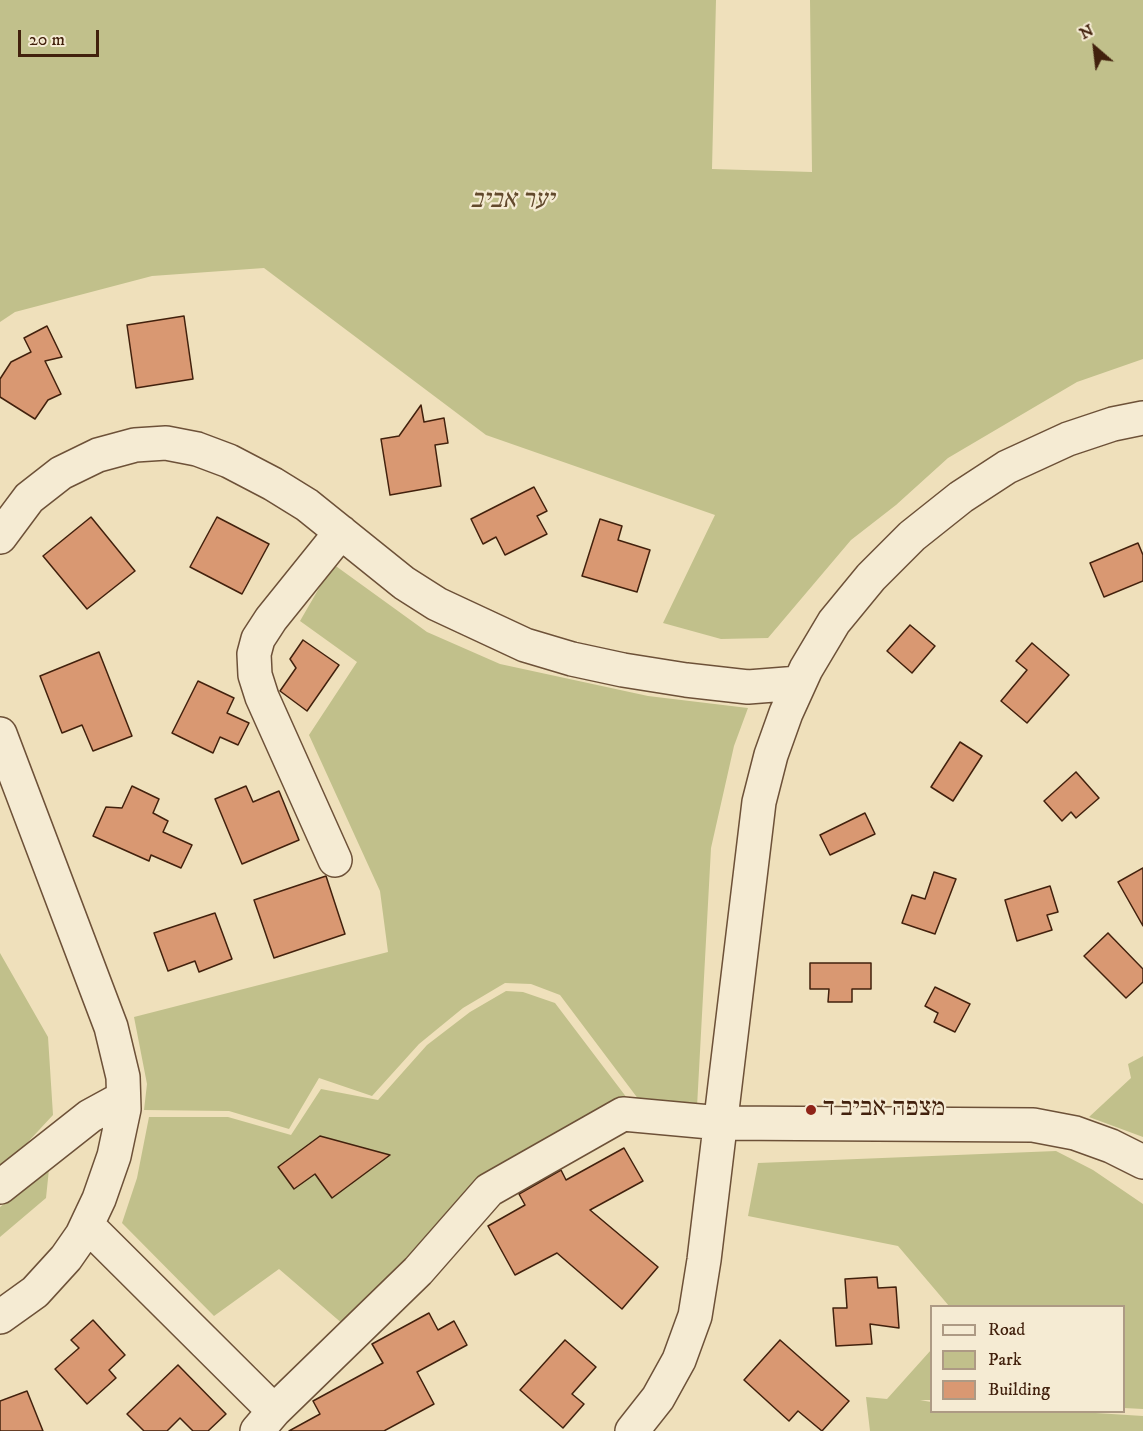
<!DOCTYPE html>
<html>
<head>
<meta charset="utf-8">
<style>
	body { margin:0 }
	#map { position:relative; width:1143px; height:1431px; overflow:hidden; background:#efe0bb; font-family:"IM FELL DW Pica",serif }
	canvas { display:block }
	.legend { position:absolute; left:930px; top:1305px; width:195px; height:108px; box-sizing:border-box; background:#f5ebd3; border:2px solid #ad9a84; margin:0; padding:8px 10px; list-style:none; font-size:18px; color:#42210d }
	.legend li { display:flex; align-items:center; gap:12px; height:30px }
	.legend b { width:30px; border:2px solid #ad9a84 }
	.north { position:absolute; left:1065px; top:18px; width:60px; height:60px; -webkit-text-stroke:4px #f5ebd3; paint-order:stroke; rotate:332deg; font-size:16px; font-weight:700; line-height:24px; text-align:center; color:#42210d }
	.north::after { content:''; display:block; margin:auto; width:21px; height:27px; background:#42210d; clip-path:polygon(50% 0,100% 100%,50% 72%,0 100%) }
	.scale { position:absolute; left:18px; top:30px; width:81px; height:27px; box-sizing:border-box; border:3px solid #42210d; border-top:0; padding-left:8px; font-size:18px; line-height:21px; white-space:nowrap; color:#42210d; -webkit-text-stroke:4px #f5ebd3; paint-order:stroke }
</style>
</head>
<body>
<div id="map">
<canvas width="1143" height="1431"></canvas>
<ul class="legend">
<li><b style="height:8px;background:#f5ebd3"></b>Road</li>
<li><b style="height:16px;background:#c1c08b"></b>Park</li>
<li><b style="height:16px;background:#d99872"></b>Building</li>
</ul>
<div class="north">N</div>
<div class="scale">20 m</div>
</div>
<script>
const ctx = document.querySelector('canvas').getContext('2d');
ctx.lineJoin = 'round';
function paint(path, color) { ctx.fillStyle = color; ctx.fill(path, 'evenodd'); }
const poly = rows => new Path2D(rows.map(r => 'M' + r).join(''));
function stroke(path, color, width, dash) { ctx.strokeStyle = color; ctx.lineWidth = width; ctx.lineCap = dash ? 'butt' : 'round'; ctx.setLineDash(dash || []); ctx.stroke(path); }
function drawText(font, color, halo, rows, align = 'center') {
  ctx.font = font + ' "IM FELL DW Pica","Frank Ruhl Libre",serif'; ctx.lineWidth = 4.5; ctx.setLineDash([]); ctx.textBaseline = 'middle'; ctx.strokeStyle = halo; ctx.fillStyle = color; for (const [text, x, y, turn = 0] of rows) {
    ctx.save(); ctx.translate(x, y); ctx.rotate((+turn || 0) * Math.PI / 180); ctx.textAlign = isNaN(turn) ? turn : align; if (halo) ctx.strokeText(text, 0, 0); ctx.fillText(text, 0, 0); ctx.restore();
  }
}
const green = poly([
	[0,0,716,0,712,169,812,172,810,0,1143,0,1143,359,1077,382,948,458,896,505,851,540,768,638,721,639,663,623,715,515,486,435,264,268,152,276,15,312,0,322],
	[333,564,427,632,500,664,648,696,748,708,734,746,711,848,697,1107,639,1100,560,995,531,984,505,983,463,1008,419,1044,372,1096,319,1078,289,1129,229,1111,144,1110,147,1084,134,1017,388,952,380,891,309,735,357,662,300,621],
	[0,953,48,1037,53,1115,0,1172],
	[506,991,523,992,555,1003,630,1102,520,1158,344,1325,279,1269,214,1316,122,1223,137,1178,149,1117,228,1117,291,1135,321,1089,378,1100,427,1045,470,1012],
	[1143,1056,1143,1137,1089,1117,1131,1078,1128,1064],
	[1056,1151,1093,1170,1143,1204,1143,1409,1124,1408,1124,1306,949,1306,898,1246,748,1216,758,1163],
	[49,1169,46,1198,0,1237,0,1207],
	[931,1350,931,1400,920,1400,931,1402,932,1412,1080,1412,1143,1416,1143,1431,870,1431,866,1397,887,1399]
]);
const building = poly([
	[184,316,193,379,136,388,127,325,184,316],
	[47,326,62,357,45,361,61,394,48,400,35,419,0,397,0,379,11,362,31,352,24,338,47,326],
	[421,405,424,422,444,418,448,443,435,445,441,486,390,495,381,439,399,436,421,405],
	[534,487,547,511,537,516,547,534,505,555,496,537,483,544,471,519,534,487],
	[91,517,135,571,87,609,43,556,91,517],
	[217,517,269,544,242,594,190,567,217,517],
	[600,519,622,526,618,540,650,550,637,592,582,576,600,519],
	[1138,543,1143,555,1143,581,1104,597,1090,563,1138,543],
	[910,625,935,646,912,673,887,651,910,625],
	[303,640,339,665,307,711,280,691,296,668,290,659,303,640],
	[1032,643,1069,675,1027,723,1001,701,1027,670,1016,661,1032,643],
	[99,652,132,736,93,751,82,725,62,733,40,676,99,652],
	[198,681,234,698,227,713,249,723,238,745,220,737,213,753,172,733,198,681],
	[960,742,982,756,953,801,931,787,960,742],
	[1076,772,1099,798,1076,818,1071,812,1062,821,1044,801,1076,772],
	[132,786,159,799,153,813,168,821,163,832,192,845,181,868,151,855,149,861,93,836,106,807,122,808,132,786],
	[246,786,253,802,279,791,299,840,242,864,215,799,246,786],
	[865,813,875,834,830,855,820,835,865,813],
	[1143,868,1143,926,1118,882,1143,868],
	[934,872,956,879,935,934,902,923,912,895,925,899,934,872],
	[326,876,345,934,274,958,254,900,326,876],
	[1050,886,1058,912,1047,915,1052,930,1017,941,1005,900,1050,886],
	[215,913,232,959,199,972,195,961,168,971,154,933,215,913],
	[1108,933,1143,969,1143,982,1126,998,1084,956,1108,933],
	[810,963,871,963,871,989,852,989,852,1002,828,1002,829,989,810,989,810,963],
	[935,987,970,1004,955,1032,934,1022,938,1013,925,1006,935,987],
	[320,1136,390,1155,332,1198,315,1174,294,1189,278,1167,320,1136],
	[624,1148,643,1181,590,1210,658,1267,622,1309,557,1253,515,1275,488,1226,525,1205,519,1194,561,1170,566,1180,624,1148],
	[877,1277,878,1288,896,1287,899,1328,870,1324,872,1344,836,1346,833,1308,847,1308,845,1279,877,1277],
	[429,1313,438,1330,454,1321,467,1345,417,1372,434,1404,384,1431,289,1431,320,1414,313,1401,383,1363,372,1344,429,1313],
	[93,1320,125,1355,109,1370,116,1378,87,1404,55,1369,79,1348,71,1340,93,1320],
	[565,1340,596,1367,572,1394,584,1404,563,1428,520,1390,565,1340],
	[780,1340,849,1401,822,1431,798,1411,789,1421,744,1380,780,1340],
	[178,1365,226,1414,208,1431,193,1431,180,1418,167,1431,144,1431,127,1414,178,1365],
	[27,1391,43,1431,0,1431,0,1401,27,1391]
]);
const minor = poly([
	[0,537,29,498,61,473,98,455,135,445,166,443,197,449,229,461,273,484,307,505,404,583,437,604,525,645,572,659,623,670,686,680,748,687,799,683],
	[0,734,111,1027,123,1077,124,1109,114,1156,99,1199,82,1235,66,1258,35,1292,0,1317],
	[335,860,262,697,255,675,254,654,258,639,271,619,341,532],
	[0,1187,90,1116,123,1098],
	[87,1225,274,1411,257,1431],
	[274,1411,418,1271,489,1190,623,1114,721,1123,1033,1125,1075,1133,1111,1146,1143,1162],
	[632,1431,658,1398,679,1360,695,1316,704,1260,759,802,771,755,786,713,806,669,834,622,871,577,912,536,961,497,1007,467,1068,439,1113,424,1143,418]
]);
const markers = [
	[811,1110,6,"#8f2418"]
];
const parkNames = [
	["יער אביב",512,202]
];
const poiNames = [
	["מצפה אביב ד",823,1110]
];
paint(green, '#c1c08b');
paint(building, '#d99872');
stroke(building, '#42210d', 1.5);
stroke(minor, '#6d5138', 36);
stroke(minor, '#f5ebd3', 33);
for (const [x, y, r, color] of markers) { const dot = new Path2D(); dot.arc(x, y, r, 0, 2 * Math.PI); ctx.fillStyle = color; ctx.fill(dot); stroke(dot, '#f5ebd3', 2); }
drawText('italic 26px', '#62492c', '#f5ebd3', parkNames);
drawText('26px', '#42210d', '#f5ebd3', poiNames, 'left');
</script>
</body>
</html>
